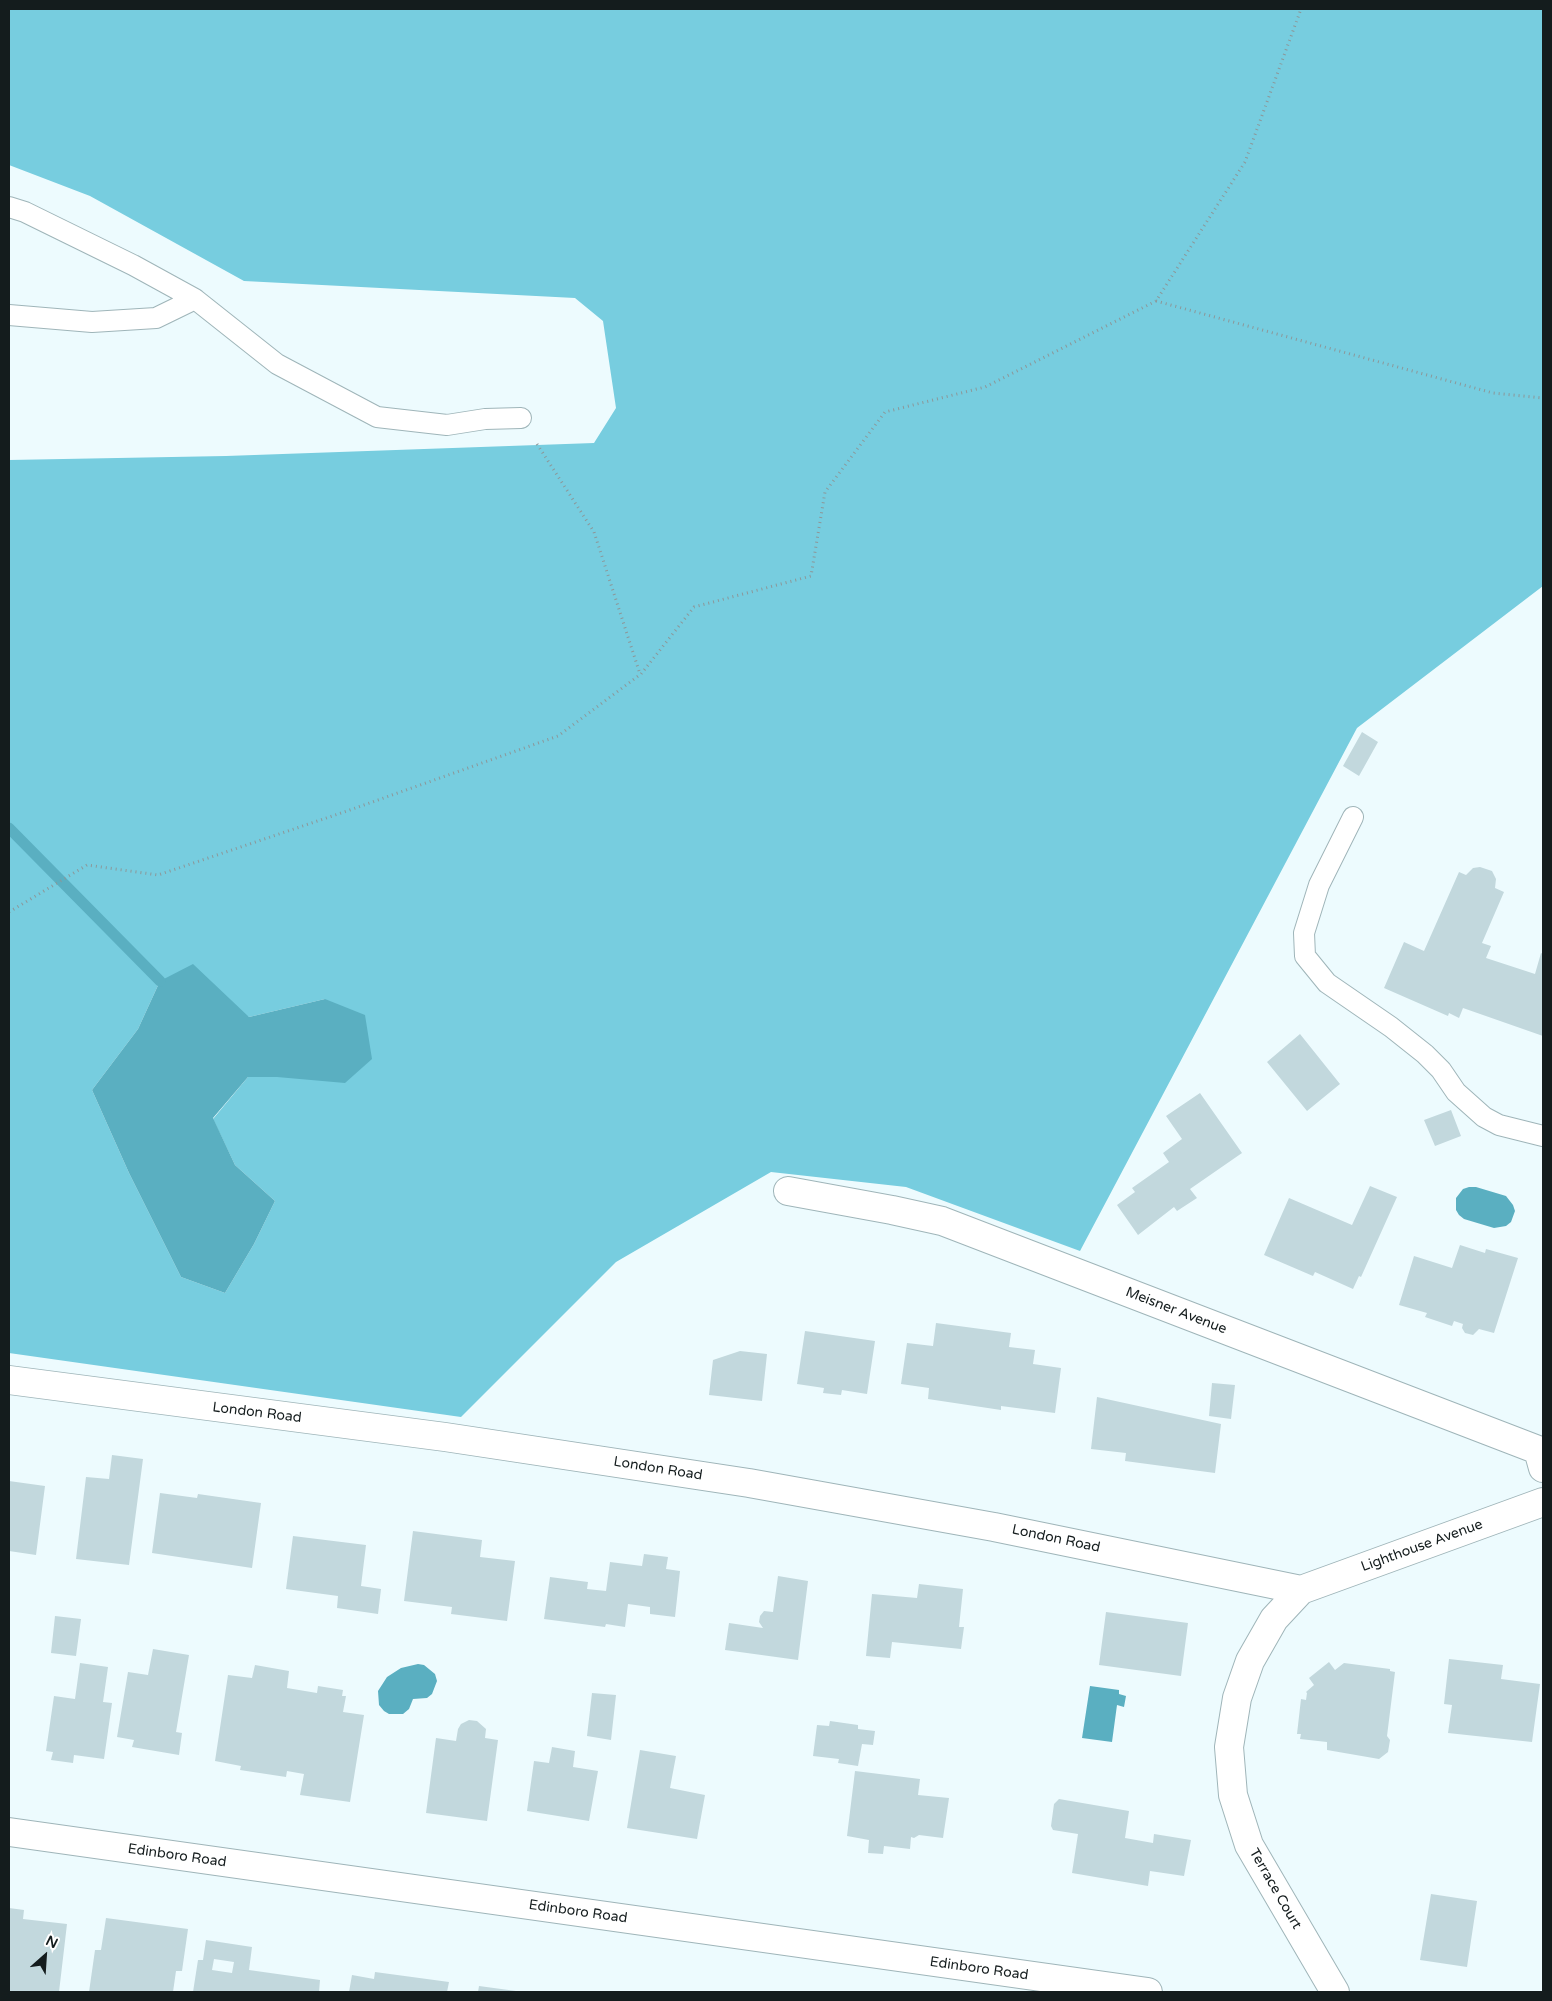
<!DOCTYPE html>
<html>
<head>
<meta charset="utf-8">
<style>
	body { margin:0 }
	#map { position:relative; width:1552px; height:2001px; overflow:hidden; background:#edfbfe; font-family:"Varela Round",sans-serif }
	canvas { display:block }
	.frame { position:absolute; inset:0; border:10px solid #141c1d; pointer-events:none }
	.north { position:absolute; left:20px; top:1931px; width:50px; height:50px; -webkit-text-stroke:4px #fff; paint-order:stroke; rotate:26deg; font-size:14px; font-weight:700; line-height:20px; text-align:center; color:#141c1d }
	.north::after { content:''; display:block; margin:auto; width:18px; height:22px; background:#141c1d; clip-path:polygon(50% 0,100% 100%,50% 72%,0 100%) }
</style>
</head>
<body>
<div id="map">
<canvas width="1552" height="2001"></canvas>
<div class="frame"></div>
<div class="north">N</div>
</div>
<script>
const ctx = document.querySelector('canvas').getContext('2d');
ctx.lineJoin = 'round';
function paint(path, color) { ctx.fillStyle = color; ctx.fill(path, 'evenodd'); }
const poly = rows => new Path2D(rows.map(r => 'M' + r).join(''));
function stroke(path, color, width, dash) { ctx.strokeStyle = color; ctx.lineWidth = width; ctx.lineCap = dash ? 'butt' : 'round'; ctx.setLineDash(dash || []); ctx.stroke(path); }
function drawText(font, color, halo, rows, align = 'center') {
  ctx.font = font + ' "Varela Round",sans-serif'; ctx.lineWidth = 5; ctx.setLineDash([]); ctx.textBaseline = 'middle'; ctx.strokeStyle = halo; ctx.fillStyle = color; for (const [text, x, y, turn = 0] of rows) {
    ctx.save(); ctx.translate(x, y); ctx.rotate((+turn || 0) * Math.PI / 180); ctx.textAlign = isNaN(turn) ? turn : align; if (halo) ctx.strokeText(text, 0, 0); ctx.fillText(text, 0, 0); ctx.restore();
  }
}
const forest = poly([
	[9,9,1543,9,1543,586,1357,728,1080,1251,906,1187,771,1172,616,1262,461,1417,9,1353,9,460,226,456,594,443,616,408,603,321,575,298,244,281,90,196,9,165],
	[160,981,249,1017,325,999,277,1077,248,1077,213,1119,235,1165,275,1201,254,1244,225,1293,181,1277,129,1173,92,1090,138,1029]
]);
const water = poly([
	[193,964,249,1017,325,999,365,1015,372,1059,345,1083,277,1077,248,1077,213,1118,235,1165,275,1201,254,1244,225,1293,181,1277,129,1173,92,1090,138,1029,160,981],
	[1469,1187,1476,1187,1506,1196,1513,1205,1515,1211,1511,1222,1506,1226,1494,1228,1464,1219,1459,1215,1456,1210,1456,1198,1463,1189],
	[418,1664,424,1665,435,1674,437,1681,432,1694,427,1698,413,1699,409,1709,403,1714,389,1714,384,1711,379,1705,378,1691,387,1677,401,1668],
	[1090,1686,1119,1690,1119,1694,1126,1696,1124,1707,1117,1705,1112,1742,1082,1738]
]);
const stream = poly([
	[9,828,160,981]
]);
const building = poly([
	[1362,732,1378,742,1359,776,1343,766],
	[1480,867,1492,871,1496,879,1495,888,1504,892,1482,943,1491,946,1486,958,1535,974,1541,953,1543,954,1543,1036,1463,1008,1459,1018,1449,1013,1448,1016,1384,988,1404,942,1424,951,1459,872,1466,875,1473,868],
	[1300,1034,1340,1084,1307,1111,1267,1062],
	[1200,1093,1242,1153,1190,1189,1197,1198,1177,1211,1174,1207,1138,1235,1117,1205,1135,1192,1132,1188,1169,1162,1163,1153,1182,1139,1166,1116],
	[1451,1110,1461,1136,1435,1146,1424,1120],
	[1370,1186,1397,1197,1361,1277,1359,1276,1353,1289,1315,1272,1313,1276,1264,1255,1289,1198,1352,1225],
	[1460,1245,1485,1253,1486,1249,1518,1258,1494,1333,1479,1329,1473,1335,1465,1333,1462,1328,1463,1324,1454,1321,1452,1326,1425,1317,1427,1313,1399,1305,1414,1256,1452,1268],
	[936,1323,1011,1333,1009,1347,1035,1350,1033,1364,1061,1368,1055,1413,1001,1406,1001,1410,928,1399,929,1388,901,1384,907,1343,933,1346],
	[805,1331,875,1341,867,1394,842,1390,841,1395,823,1393,824,1388,797,1384],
	[740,1351,767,1354,762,1401,709,1395,713,1360],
	[1212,1383,1235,1385,1231,1419,1209,1416],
	[1097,1397,1221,1424,1215,1473,1125,1461,1126,1453,1091,1449],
	[112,1455,143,1459,129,1565,76,1559,86,1477,109,1479],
	[9,1481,45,1486,36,1555,9,1551],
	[160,1493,197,1498,198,1494,261,1503,252,1568,152,1553],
	[413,1531,482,1540,480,1557,515,1561,507,1621,451,1614,452,1607,404,1601],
	[293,1536,366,1545,361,1586,381,1589,378,1614,337,1608,338,1596,286,1589],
	[644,1554,668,1557,666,1569,680,1571,675,1617,650,1614,650,1607,628,1604,625,1627,606,1624,605,1627,544,1619,550,1577,588,1582,587,1589,606,1591,610,1562,642,1566],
	[778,1576,808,1581,798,1660,725,1650,729,1623,763,1628,759,1622,760,1616,764,1611,773,1612],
	[919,1584,963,1589,959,1627,964,1627,961,1649,892,1642,890,1658,866,1656,872,1594,917,1598],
	[1106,1612,1188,1623,1181,1676,1099,1665],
	[55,1616,81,1619,76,1656,51,1653],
	[153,1649,189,1655,176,1732,182,1733,179,1755,132,1747,134,1740,117,1737,128,1672,148,1675],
	[1449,1659,1503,1665,1501,1679,1540,1684,1532,1742,1448,1733,1452,1705,1444,1704],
	[1329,1662,1335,1670,1344,1663,1390,1669,1390,1671,1395,1672,1387,1736,1390,1740,1388,1752,1379,1759,1327,1750,1327,1742,1300,1739,1301,1734,1297,1734,1301,1699,1306,1700,1307,1693,1306,1692,1314,1685,1309,1678],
	[80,1663,108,1667,103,1702,112,1703,104,1759,74,1755,73,1763,51,1760,53,1752,46,1751,54,1696,75,1699],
	[255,1665,289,1671,287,1688,317,1693,318,1686,343,1690,342,1696,346,1696,343,1712,364,1715,350,1802,300,1795,304,1774,287,1771,286,1777,240,1770,241,1766,215,1761,228,1675,252,1678],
	[592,1693,616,1695,611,1740,587,1736],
	[469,1720,477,1721,486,1729,485,1738,498,1740,487,1821,426,1813,436,1738,456,1741,458,1729,461,1724],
	[830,1721,858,1725,858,1729,875,1731,873,1745,862,1744,858,1766,838,1763,839,1759,813,1756,817,1725,829,1726],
	[552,1747,575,1751,573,1767,598,1771,589,1821,527,1811,534,1761,549,1763],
	[640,1750,676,1756,670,1788,705,1795,697,1839,627,1828],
	[855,1771,920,1779,918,1795,949,1798,943,1838,919,1835,914,1838,911,1837,910,1849,884,1846,883,1854,868,1853,869,1840,847,1836],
	[1059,1799,1129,1811,1125,1838,1153,1843,1154,1834,1191,1840,1184,1876,1150,1871,1148,1886,1072,1873,1078,1834,1053,1830,1051,1826,1054,1804],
	[1431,1894,1477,1901,1467,1967,1420,1960],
	[9,1908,24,1910,23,1919,67,1924,59,1992,9,1992],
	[106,1918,188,1929,182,1971,176,1971,173,1992,89,1992,95,1950,101,1950],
	[206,1940,252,1947,249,1970,320,1980,319,1992,193,1992,198,1960,203,1960],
	[214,1959,234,1962,232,1973,212,1970],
	[375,1972,449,1982,447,1992,349,1992,352,1975,374,1979],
	[479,1986,516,1991,516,1992,478,1992]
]);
const path = poly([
	[1156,301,1493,393,1543,398],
	[537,444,594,532,640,674],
	[9,912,87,865,158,875,347,811,558,736,641,674,694,607,811,576,825,492,885,412,985,387,1156,301,1245,162,1301,9]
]);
const lane = poly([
	[9,207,25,212,133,265,195,299,156,318,92,322,9,315],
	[195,299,277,364,377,417,447,425,485,419,521,418],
	[1353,817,1319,885,1304,933,1305,956,1327,983,1391,1027,1425,1054,1441,1070,1456,1092,1484,1117,1499,1125,1543,1136]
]);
const street = poly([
	[788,1191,892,1210,942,1221,1538,1450,1543,1468],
	[9,1380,445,1437,749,1483,994,1527,1301,1590],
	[9,1832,1148,1992],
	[1335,1992,1249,1845,1233,1795,1229,1747,1237,1698,1250,1661,1274,1619,1301,1590,1543,1502]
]);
const streetNames = [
	["Meisner Avenue",1176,1311,21],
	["London Road",257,1413,7],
	["London Road",658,1469,9],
	["London Road",1056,1539,12],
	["Lighthouse Avenue",1422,1546,-20],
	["Edinboro Road",177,1856,8],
	["Terrace Court",1275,1889,60],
	["Edinboro Road",578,1912,8],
	["Edinboro Road",979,1969,8]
];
paint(forest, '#77cddf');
paint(water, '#5aafc1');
stroke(stream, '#5aafc1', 11);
paint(building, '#c2d8dd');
stroke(lane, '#9fb5b9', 22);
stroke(street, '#9fb5b9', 30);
stroke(path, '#8c9799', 3, [1, 4]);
stroke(lane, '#fff', 20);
stroke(street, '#fff', 28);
drawText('14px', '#141c1d', '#fff', streetNames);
</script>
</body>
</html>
